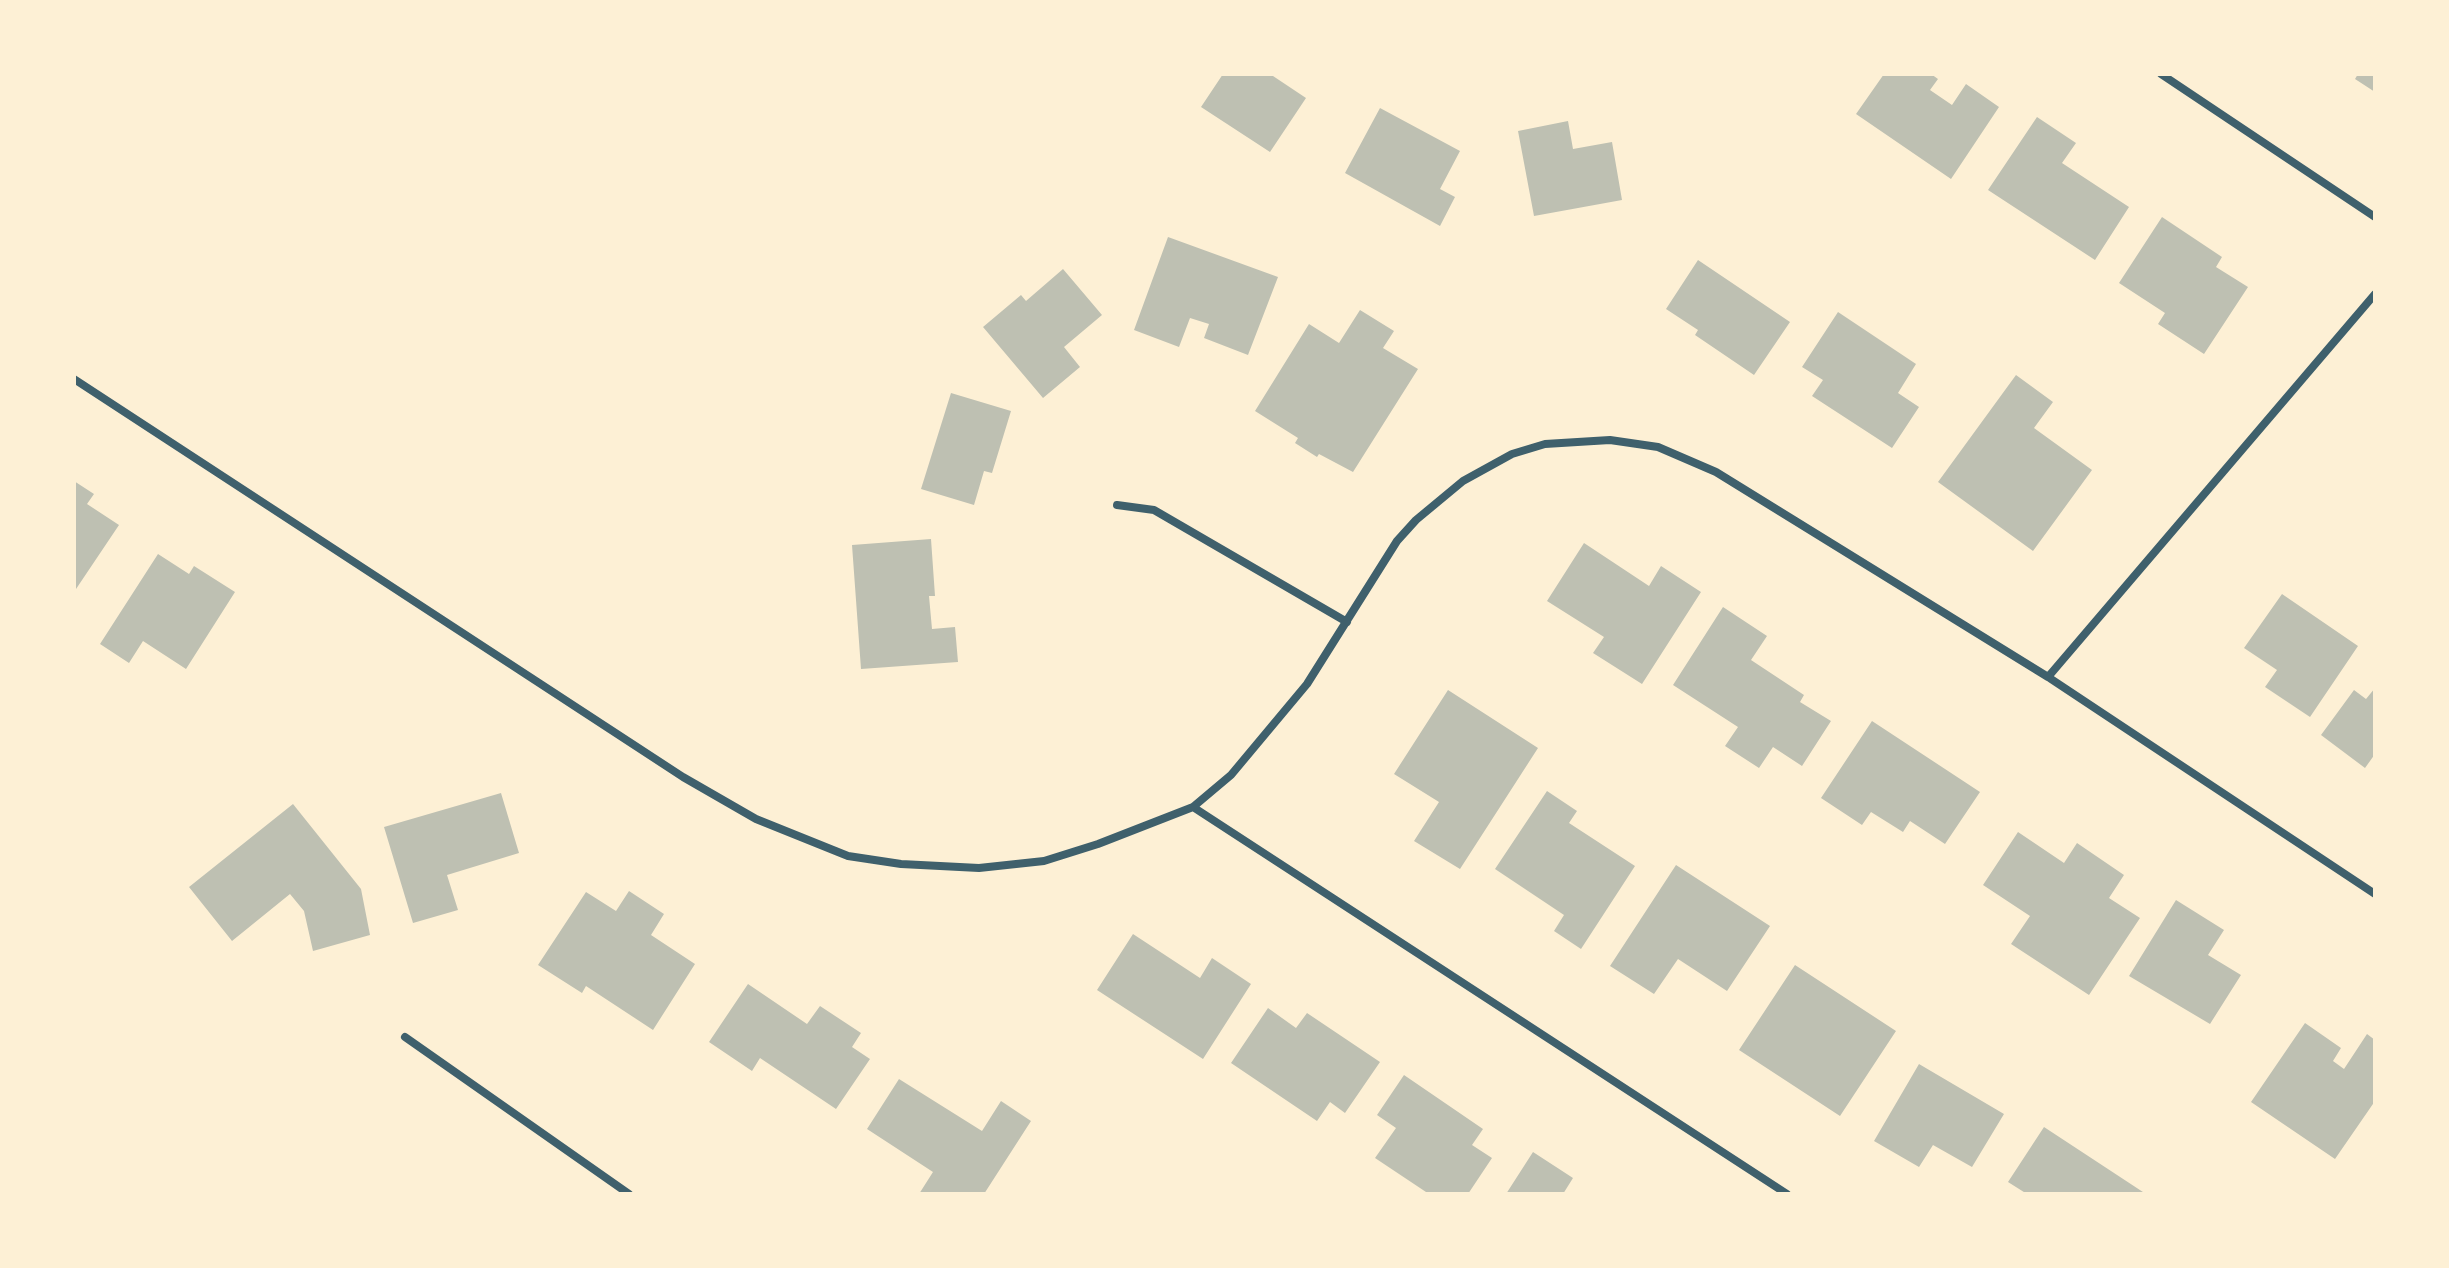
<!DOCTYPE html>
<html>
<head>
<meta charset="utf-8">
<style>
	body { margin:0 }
	#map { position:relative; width:2449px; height:1268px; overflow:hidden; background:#fdf0d5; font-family:"Asap Condensed",sans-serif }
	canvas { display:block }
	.frame { position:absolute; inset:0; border:76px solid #fdf0d5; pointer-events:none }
</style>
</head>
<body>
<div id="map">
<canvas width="2449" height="1268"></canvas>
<div class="frame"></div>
</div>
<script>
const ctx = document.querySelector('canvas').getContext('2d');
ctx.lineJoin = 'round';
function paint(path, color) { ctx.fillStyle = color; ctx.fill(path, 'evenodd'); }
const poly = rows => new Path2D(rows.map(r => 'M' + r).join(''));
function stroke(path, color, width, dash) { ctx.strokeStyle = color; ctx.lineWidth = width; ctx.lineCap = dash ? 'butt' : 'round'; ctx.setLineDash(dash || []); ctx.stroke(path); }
const building = poly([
	[1223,74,1270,74,1306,98,1270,152,1201,107],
	[1884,74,1931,74,1938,79,1930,90,1952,105,1966,84,1999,107,1951,179,1856,114],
	[2358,74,2375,74,2375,92,2355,79],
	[1380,108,1460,151,1440,189,1455,197,1440,226,1345,173],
	[2037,117,2076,143,2062,163,2129,207,2095,260,1988,190],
	[1568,121,1573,149,1612,142,1622,200,1534,216,1518,131],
	[2162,217,2222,257,2216,267,2248,287,2204,354,2158,324,2165,313,2119,283],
	[1168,237,1278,277,1248,355,1204,338,1209,324,1190,318,1179,347,1134,330],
	[1698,260,1790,322,1754,375,1695,335,1698,330,1666,309],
	[1063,269,1102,315,1064,347,1080,367,1043,398,983,327,1021,295,1026,301],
	[1360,310,1394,331,1383,348,1418,369,1353,472,1319,454,1317,457,1295,443,1298,438,1255,411,1309,324,1339,343],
	[1838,312,1916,364,1898,393,1919,407,1892,448,1812,396,1823,380,1802,367],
	[2016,375,2053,402,2034,428,2092,470,2033,551,1938,482],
	[951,393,1011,411,992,473,984,471,974,505,921,489],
	[74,481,94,494,87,504,119,525,74,592],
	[931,539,935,596,929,596,932,629,955,627,958,662,861,669,852,545],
	[1584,543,1649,586,1661,566,1701,592,1642,684,1593,653,1604,637,1547,601],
	[158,554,189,574,194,566,235,592,186,669,143,641,129,663,100,644],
	[2282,594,2358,646,2310,717,2265,687,2277,670,2244,648],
	[1723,607,1767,636,1751,660,1804,695,1800,702,1831,721,1802,766,1773,747,1759,768,1725,746,1738,727,1673,685],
	[2375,688,2375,754,2365,768,2321,735,2354,690,2366,699],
	[1448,690,1538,748,1460,869,1414,841,1439,802,1394,774],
	[1872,721,1980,792,1945,844,1910,821,1903,832,1871,812,1862,825,1821,798],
	[1547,791,1577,811,1569,823,1635,866,1581,949,1554,931,1564,915,1495,869],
	[501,793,519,853,447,875,458,910,413,923,384,827],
	[293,804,361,889,370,935,313,951,304,911,290,894,232,941,189,887],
	[2018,832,2064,863,2077,843,2124,875,2109,898,2140,918,2089,995,2011,944,2030,916,1983,885],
	[1676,865,1770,926,1727,991,1678,959,1654,994,1610,966],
	[629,891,664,914,651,935,695,964,653,1030,586,986,582,993,538,965,586,892,616,911],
	[2176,900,2224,930,2208,955,2241,975,2210,1024,2129,976],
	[1133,934,1200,978,1212,958,1251,984,1203,1059,1097,990],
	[1795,965,1896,1031,1840,1116,1739,1050],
	[748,984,807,1024,820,1006,861,1033,852,1047,870,1059,836,1109,760,1058,752,1071,709,1042],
	[1268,1008,1296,1028,1307,1013,1380,1062,1345,1113,1330,1102,1317,1121,1231,1063],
	[2305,1023,2341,1048,2333,1061,2344,1069,2367,1034,2375,1040,2375,1101,2335,1159,2251,1102],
	[1919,1064,2004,1114,1972,1167,1933,1145,1919,1167,1874,1141],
	[1404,1075,1483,1129,1472,1145,1492,1158,1468,1194,1429,1194,1375,1158,1396,1128,1377,1115],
	[899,1079,982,1131,1001,1101,1031,1121,984,1194,919,1194,933,1172,867,1129],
	[2044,1127,2146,1194,2027,1194,2008,1182],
	[1533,1152,1573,1178,1563,1194,1506,1194]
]);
const minor = poly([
	[2161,74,2375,217],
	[74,379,683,777,756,819,848,856,901,864,979,868,1044,861,1098,844,1193,807,1231,775,1307,684,1397,541,1416,520,1463,481,1512,454,1545,444,1610,440,1658,447,1716,472,2048,677,2375,894],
	[1117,505,1154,510,1347,622],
	[2048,677,2375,294],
	[1193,807,1787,1194],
	[405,1037,629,1194]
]);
paint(building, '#bec0b2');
stroke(minor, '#3f606c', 8);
</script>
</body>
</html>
